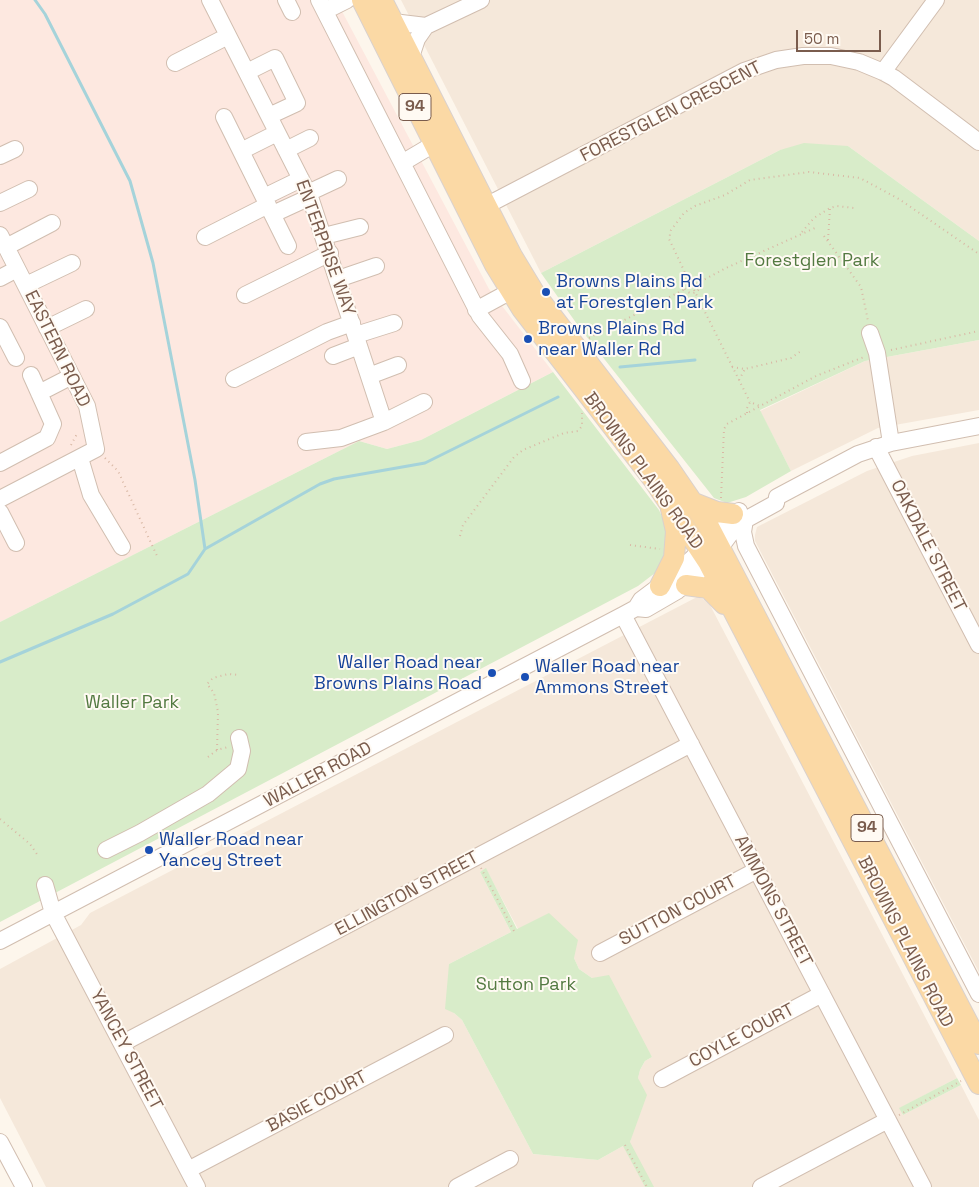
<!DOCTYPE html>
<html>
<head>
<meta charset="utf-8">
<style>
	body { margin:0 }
	#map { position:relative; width:979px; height:1187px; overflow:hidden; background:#fdf6ec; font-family:"Space Grotesk",sans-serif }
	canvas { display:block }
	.scale { position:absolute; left:796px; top:30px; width:85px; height:22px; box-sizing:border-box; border:2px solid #7a5c4d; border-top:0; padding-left:6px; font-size:15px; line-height:18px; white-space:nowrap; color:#7a5c4d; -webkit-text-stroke:4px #fffaf3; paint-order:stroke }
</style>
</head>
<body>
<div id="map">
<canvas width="979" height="1187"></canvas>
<div class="scale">50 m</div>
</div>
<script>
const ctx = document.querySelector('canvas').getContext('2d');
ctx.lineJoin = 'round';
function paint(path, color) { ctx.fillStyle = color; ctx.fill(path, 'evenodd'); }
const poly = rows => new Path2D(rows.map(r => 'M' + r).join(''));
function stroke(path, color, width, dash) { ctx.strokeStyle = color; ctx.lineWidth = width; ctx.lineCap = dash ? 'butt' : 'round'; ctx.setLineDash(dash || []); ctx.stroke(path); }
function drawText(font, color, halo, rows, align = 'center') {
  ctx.font = font + ' "Space Grotesk",sans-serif'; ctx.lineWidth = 4; ctx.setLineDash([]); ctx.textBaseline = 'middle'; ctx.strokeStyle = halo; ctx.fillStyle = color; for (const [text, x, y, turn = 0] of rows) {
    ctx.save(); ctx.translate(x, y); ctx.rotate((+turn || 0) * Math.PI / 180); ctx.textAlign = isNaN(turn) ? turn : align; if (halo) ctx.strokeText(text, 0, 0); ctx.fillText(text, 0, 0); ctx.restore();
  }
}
const residential = poly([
	[401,0,979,0,979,241,848,146,780,150,541,273],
	[979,340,979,410,878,428,791,471,760,411,865,361],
	[979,443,979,972,755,541,755,535,757,527,867,471,912,456],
	[697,597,703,599,710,605,957,1078,900,1108,903,1115,961,1085,979,1120,979,1187,46,1187,0,1098,0,969,81,925,90,913],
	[486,869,518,929,574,948,574,958,579,969,592,978,599,978,652,1057,645,1061,640,1070,638,1078,641,1087,630,1142,598,1160,533,1154,462,1020,454,1013,449,964,511,932,480,872]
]);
const commercial = poly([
	[0,0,336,0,489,289,553,372,421,440,387,449,359,441,0,622]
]);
const green = poly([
	[804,143,848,146,979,241,979,340,865,361,760,410,791,471,746,497,727,503,714,498,579,327,541,273,780,150],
	[553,372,659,510,670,534,663,564,655,573,638,586,0,922,0,622,359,441,387,449,421,440],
	[486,868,517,929,549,913,578,940,574,958,579,969,592,978,609,975,652,1057,645,1061,640,1070,638,1078,647,1095,630,1142,654,1187,645,1187,623,1146,598,1160,533,1154,462,1020,454,1013,445,1009,449,964,511,932,480,872],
	[957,1078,961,1085,903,1115,899,1108]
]);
const stream = poly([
	[620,367,695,360],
	[205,549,320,484,334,479,425,463,558,397],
	[0,662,113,614,188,574,205,549,195,480,153,263,130,181,45,14,35,0]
]);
const path = poly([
	[802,232,814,218,830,208,837,206,854,208],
	[824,236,861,287,868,321],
	[828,240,830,208],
	'684 285a8 8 0 1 1 16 0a8 8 0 1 1-16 0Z',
	[689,281,669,239,671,230,684,213,695,206,725,195,750,180,809,172,860,178,899,199,979,254],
	[696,284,726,268,815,228],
	[694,290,750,402],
	[589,338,687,288],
	[891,350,979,331],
	[732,367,745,369,791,358,801,351],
	[739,380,745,369],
	[747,413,747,408,750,402,760,406],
	[71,445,78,432],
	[105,458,118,471,157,556],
	[721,498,724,429,727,424,816,376,864,357],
	[460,536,463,525,514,457,523,450,564,433,578,431,582,426,582,413],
	[630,545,660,549],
	[217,750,218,712,214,693,207,684,213,678,228,674,240,675],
	[208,757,217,750,228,747],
	[0,819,30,844,39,857],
	[481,868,515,933],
	[899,1115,961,1081],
	[625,1145,647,1187]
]);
const minor = poly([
	[210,0,310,197,384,422],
	[286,0,292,12],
	[319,0,480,316,510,354,522,381],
	[325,11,347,0],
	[393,22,426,26,481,0],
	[411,57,417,39,426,26],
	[175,63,228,36],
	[247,72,275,58,297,103,269,116],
	[883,72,936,0],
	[224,117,288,246],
	[286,150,310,138],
	[241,151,277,133],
	[0,156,15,149],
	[402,163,434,144],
	[308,193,338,179],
	[264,197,301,179],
	[0,203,29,189],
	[476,211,744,71,776,60,803,56,831,56,859,62,883,72,894,78,979,142],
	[273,214,310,197],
	[0,235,87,406,96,449,0,499],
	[324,236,360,227],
	[205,237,268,205],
	[6,247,52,223],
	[0,278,17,269],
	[338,279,376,266],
	[26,285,72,263],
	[245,295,330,253],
	[476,310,511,291],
	[0,327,16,358],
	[47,328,86,309],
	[870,333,877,353,891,443],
	[356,335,394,323],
	[333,356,359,346],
	[369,376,398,365],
	[234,379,327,332,352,323],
	[39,393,72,376],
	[306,442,341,438,384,422,424,402],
	[876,447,979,645],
	[80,458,91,495,122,547],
	[0,463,47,438,53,424,31,375],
	[0,512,16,543],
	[745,520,743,532,746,546,979,994],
	[636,608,641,600,677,573,701,550,724,521,739,511],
	[623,615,923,1187],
	[106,850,140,833,208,794,238,769,242,751,239,738],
	[45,885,53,913,197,1187],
	[0,941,623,615,636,608,646,609,677,591,693,578,720,548,731,533,745,520,776,503,777,497,858,454,891,443,979,426],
	[600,953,757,870],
	[123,1043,691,744],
	[662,1079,822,994],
	[0,1142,24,1187],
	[188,1170,445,1035],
	[457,1187,510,1159],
	[761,1187,888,1120]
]);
const major = poly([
	[362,0,495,265,522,309,653,479,708,562,979,1084],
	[382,0,512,256,535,294,669,468,708,525,979,1044],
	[694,503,717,512,733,514],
	[686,585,708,588,724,604],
	[660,586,674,558,676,531,671,509]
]);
const markers = [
	[546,292,5,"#1a4fb4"],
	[528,339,5,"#1a4fb4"],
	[492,673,5,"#1a4fb4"],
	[525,677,5,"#1a4fb4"],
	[149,850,5,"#1a4fb4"]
];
const shields = [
	[415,107,32],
	[867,828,32]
];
const shieldNames = [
	["94",415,107],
	["94",867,828]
];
const streetNames = [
	["FORESTGLEN CRESCENT",671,112,-27],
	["ENTERPRISE WAY",325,248,70],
	["EASTERN ROAD",57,349,64],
	["BROWNS PLAINS ROAD",643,471,54],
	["OAKDALE STREET",928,546,63],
	["WALLER ROAD",318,775,-28],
	["ELLINGTON STREET",407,894,-28],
	["AMMONS STREET",773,901,62],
	["SUTTON COURT",678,911,-28],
	["BROWNS PLAINS ROAD",905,942,63],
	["COYLE COURT",742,1036,-28],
	["YANCEY STREET",126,1050,62],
	["BASIE COURT",317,1102,-28]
];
const parkNames = [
	["Forestglen Park",812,261],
	["Waller Park",132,703],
	["Sutton Park",526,985]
];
const transitNames = [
	["Browns Plains Rd",556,282],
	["at Forestglen Park",556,303],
	["Browns Plains Rd",538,329],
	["near Waller Rd",538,350],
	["Waller Road near",482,663,"right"],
	["Browns Plains Road",482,684,"right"],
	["Waller Road near",535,667],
	["Ammons Street",535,688],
	["Waller Road near",159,840],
	["Yancey Street",159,861]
];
paint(residential, '#f5e8da');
paint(commercial, '#fde8e0');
paint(green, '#d8ecc9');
stroke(stream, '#a5d3da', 3);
stroke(minor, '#d1beb0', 18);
stroke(major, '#dad1cd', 22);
stroke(path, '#d9b8a5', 2, [1, 4]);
stroke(minor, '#fff', 16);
stroke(major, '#fbd9a5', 20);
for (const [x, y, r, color] of markers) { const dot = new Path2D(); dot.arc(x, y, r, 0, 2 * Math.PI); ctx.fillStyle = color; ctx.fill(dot); stroke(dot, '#fffaf3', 2); }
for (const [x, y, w] of shields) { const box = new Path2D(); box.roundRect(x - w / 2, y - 13.5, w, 27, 4); ctx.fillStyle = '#fffaf3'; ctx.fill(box); stroke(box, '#7a5c4d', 1); }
drawText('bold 16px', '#7a5c4d', null, shieldNames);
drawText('18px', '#7a5c4d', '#fffaf3', streetNames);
drawText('18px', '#537a41', '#fffaf3', parkNames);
drawText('18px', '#164399', '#fffaf3', transitNames, 'left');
</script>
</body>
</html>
